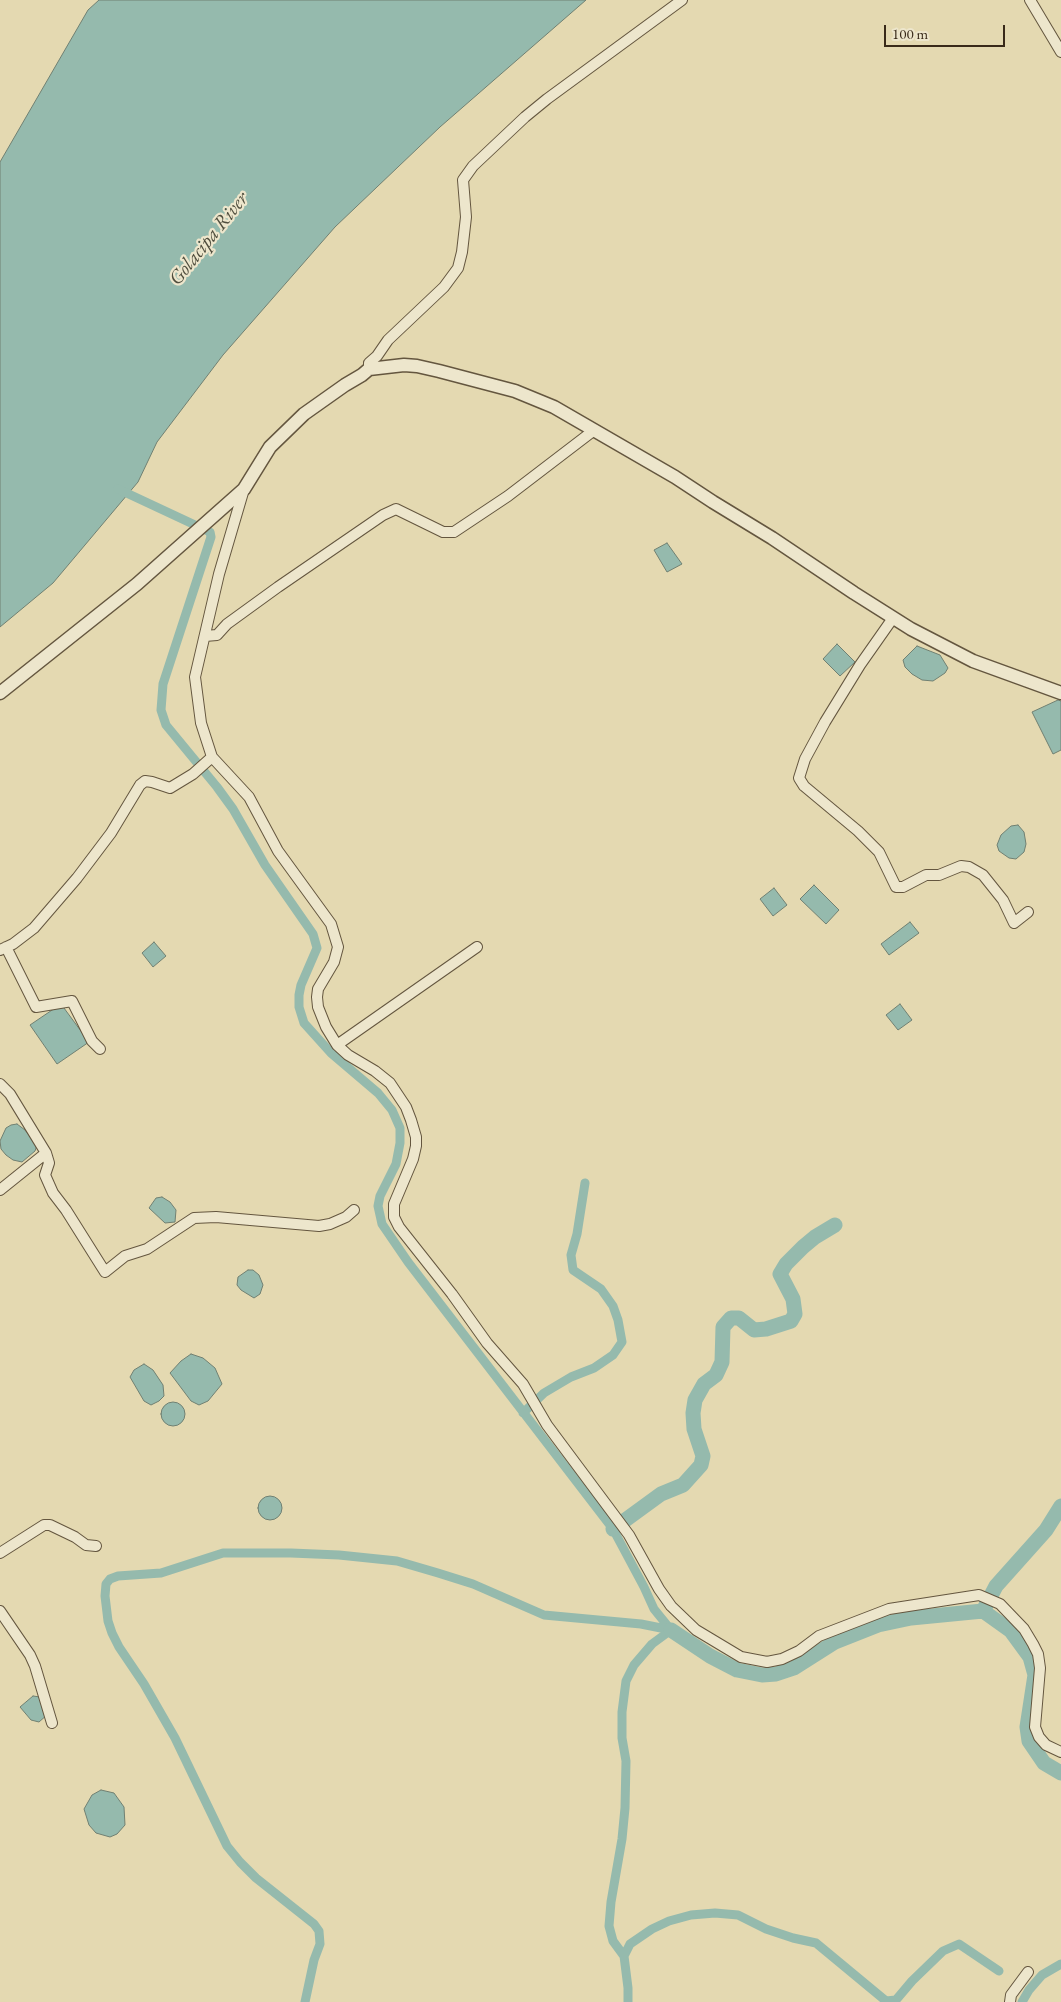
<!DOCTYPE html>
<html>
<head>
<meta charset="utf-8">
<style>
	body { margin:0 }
	#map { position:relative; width:1061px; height:2002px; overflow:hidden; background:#e4d9b1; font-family:"EB Garamond",serif }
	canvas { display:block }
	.scale { position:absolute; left:884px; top:25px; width:121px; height:22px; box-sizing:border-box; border:2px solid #392a19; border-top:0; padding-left:6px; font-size:15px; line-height:18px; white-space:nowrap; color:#392a19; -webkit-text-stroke:4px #ede6cc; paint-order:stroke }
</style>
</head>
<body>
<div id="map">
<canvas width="1061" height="2002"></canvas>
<div class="scale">100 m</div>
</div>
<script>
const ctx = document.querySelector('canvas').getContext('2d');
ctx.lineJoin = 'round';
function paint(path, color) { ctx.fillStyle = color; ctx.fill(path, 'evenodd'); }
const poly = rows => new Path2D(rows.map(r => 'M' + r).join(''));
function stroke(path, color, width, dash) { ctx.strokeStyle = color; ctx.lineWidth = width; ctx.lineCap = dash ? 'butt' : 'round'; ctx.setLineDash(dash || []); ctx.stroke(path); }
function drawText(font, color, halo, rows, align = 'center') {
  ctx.font = font + ' "EB Garamond",serif'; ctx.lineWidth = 4.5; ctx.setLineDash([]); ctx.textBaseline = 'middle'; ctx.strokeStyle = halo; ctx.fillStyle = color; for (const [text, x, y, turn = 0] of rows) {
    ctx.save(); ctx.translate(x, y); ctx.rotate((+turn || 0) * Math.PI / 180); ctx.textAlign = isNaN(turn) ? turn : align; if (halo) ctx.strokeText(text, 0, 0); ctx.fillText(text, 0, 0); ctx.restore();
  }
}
const water = poly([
	[99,0,586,0,440,127,335,227,223,355,157,442,138,482,53,583,0,627,0,162,88,10,99,0],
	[667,543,682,564,667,572,654,550,667,543],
	[837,644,855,662,840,676,823,659,837,644],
	[917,646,940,655,948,668,945,673,933,681,922,680,912,674,905,667,903,660,917,646],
	[1058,700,1061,701,1061,750,1053,754,1032,712,1058,700],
	[1018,825,1024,832,1026,844,1024,852,1016,859,1009,858,999,851,997,845,1001,835,1011,826,1018,825],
	[814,885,839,910,826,924,800,899,814,885],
	[774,888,787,905,773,916,760,899,774,888],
	[910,922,919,933,889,955,881,944,910,922],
	[154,942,166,956,153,967,142,953,154,942],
	[61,1004,89,1042,57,1064,30,1025,61,1004],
	[900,1004,912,1020,898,1030,886,1015,900,1004],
	[17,1124,25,1130,37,1145,35,1151,22,1162,13,1160,6,1155,1,1149,0,1141,6,1128,11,1125,17,1124],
	[162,1197,170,1202,176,1210,175,1222,165,1223,149,1208,156,1198,162,1197],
	[248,1270,253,1270,259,1275,263,1285,260,1294,254,1298,241,1290,237,1285,238,1277,248,1270],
	[191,1354,203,1358,215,1368,222,1384,208,1401,199,1405,191,1401,170,1373,181,1361,191,1354],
	[144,1364,153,1370,163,1385,164,1396,159,1401,151,1405,144,1401,130,1377,134,1370,144,1364],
	'161 1414a12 12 0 1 1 24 0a12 12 0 1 1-24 0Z',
	'258 1508a12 12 0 1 1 24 0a12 12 0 1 1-24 0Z',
	[33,1696,40,1697,48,1714,39,1722,31,1720,20,1707,33,1696],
	[101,1790,114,1793,124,1807,125,1825,117,1834,110,1837,96,1833,89,1825,84,1809,92,1795,101,1790]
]);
const canal = poly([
	[118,489,210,532,211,537,163,684,161,710,166,725,217,787,233,809,265,865,313,934,317,948,301,985,299,995,299,1007,304,1023,331,1053,378,1093,392,1110,400,1128,400,1143,396,1164,380,1196,378,1206,382,1224,408,1262,613,1529,644,1587,654,1609,671,1630,652,1644,634,1665,626,1681,622,1712,622,1738,626,1761,625,1808,622,1839,611,1902,609,1926,613,1941,624,1956],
	[523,1413,544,1393,571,1377,594,1368,613,1355,622,1342,618,1320,613,1306,601,1289,573,1270,571,1255,577,1234,585,1183],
	[305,2002,314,1960,320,1944,319,1931,314,1924,256,1878,240,1862,227,1846,175,1738,144,1684,119,1647,112,1633,108,1621,105,1596,106,1584,110,1579,118,1576,161,1573,223,1553,291,1553,339,1555,397,1561,438,1573,473,1584,544,1615,641,1624,671,1630],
	[628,2002,628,1988,624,1956,630,1944,652,1929,669,1921,691,1915,715,1913,738,1915,766,1929,793,1938,816,1943,886,2001,896,2000,912,1981,943,1951,959,1944,999,1971],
	[1022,2002,1029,1990,1042,1975,1061,1964]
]);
const river = poly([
	[613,1529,661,1494,683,1485,701,1465,703,1456,694,1429,693,1413,695,1400,704,1384,716,1375,722,1362,723,1327,731,1318,739,1318,754,1330,766,1329,791,1321,795,1314,793,1299,780,1274,786,1264,803,1247,815,1237,835,1225],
	[983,1611,996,1586,1046,1530,1061,1506],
	[671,1630,710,1656,737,1670,762,1675,776,1674,794,1668,835,1642,878,1625,911,1618,983,1611,1011,1631,1030,1657,1035,1675,1027,1727,1029,1741,1044,1763,1061,1773]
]);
const minor = poly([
	[1030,0,1061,52],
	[369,369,369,363,377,356,388,340,444,287,458,268,462,252,466,217,463,180,473,166,525,117,547,99,682,0],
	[244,489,219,574,195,677,201,723,212,757,249,797,278,851,331,924,338,947,334,962,318,989,317,997,318,1007,326,1027,337,1045,348,1055,375,1071,390,1083,406,1107,411,1120,416,1137,416,1146,413,1159,394,1204,394,1217,399,1227,452,1294,487,1343,523,1384,547,1425,629,1535,659,1589,671,1606,696,1630,741,1657,767,1662,782,1659,799,1651,819,1636,889,1609,979,1595,1000,1604,1024,1629,1033,1644,1038,1654,1040,1668,1035,1727,1039,1737,1046,1745,1061,1752],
	[893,618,860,665,825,722,805,759,799,778,804,786,858,831,879,852,896,887,903,887,926,875,939,875,961,866,969,867,983,875,1003,900,1014,923,1028,912],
	[205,636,217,635,227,624,278,587,383,515,396,509,443,532,454,532,508,496,593,431],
	[6,947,36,1007,72,1001,92,1041,100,1049],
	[0,950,13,944,34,928,77,878,111,833,140,785,145,781,152,782,170,788,193,774,212,757],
	[337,1045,477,947],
	[0,1084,10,1094,46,1153,49,1163,45,1175,53,1193,66,1210,105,1272,125,1256,147,1249,194,1218,216,1217,319,1226,330,1224,346,1217,354,1210],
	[0,1190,46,1153],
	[0,1553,44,1525,50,1525,75,1537,86,1545,96,1546],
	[0,1611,30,1655,35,1666,52,1723],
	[1010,2002,1011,1995,1028,1972]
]);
const tertiary = poly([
	[0,693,137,584,244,489,270,447,304,414,345,385,362,375,369,369,404,365,417,366,439,371,515,391,554,407,675,477,713,502,772,538,854,593,911,629,973,661,1061,693]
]);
const waterNames = [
	["Golacipa River",209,239,-51]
];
paint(water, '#95baad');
stroke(water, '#708072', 1);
stroke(canal, '#95baad', 9);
stroke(river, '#95baad', 15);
stroke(minor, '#64563f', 12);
stroke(tertiary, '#64563f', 15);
stroke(minor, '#ede6cc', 10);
stroke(tertiary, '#ede6cc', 12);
drawText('italic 20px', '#504e3e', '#ede6cc', waterNames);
</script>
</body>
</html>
